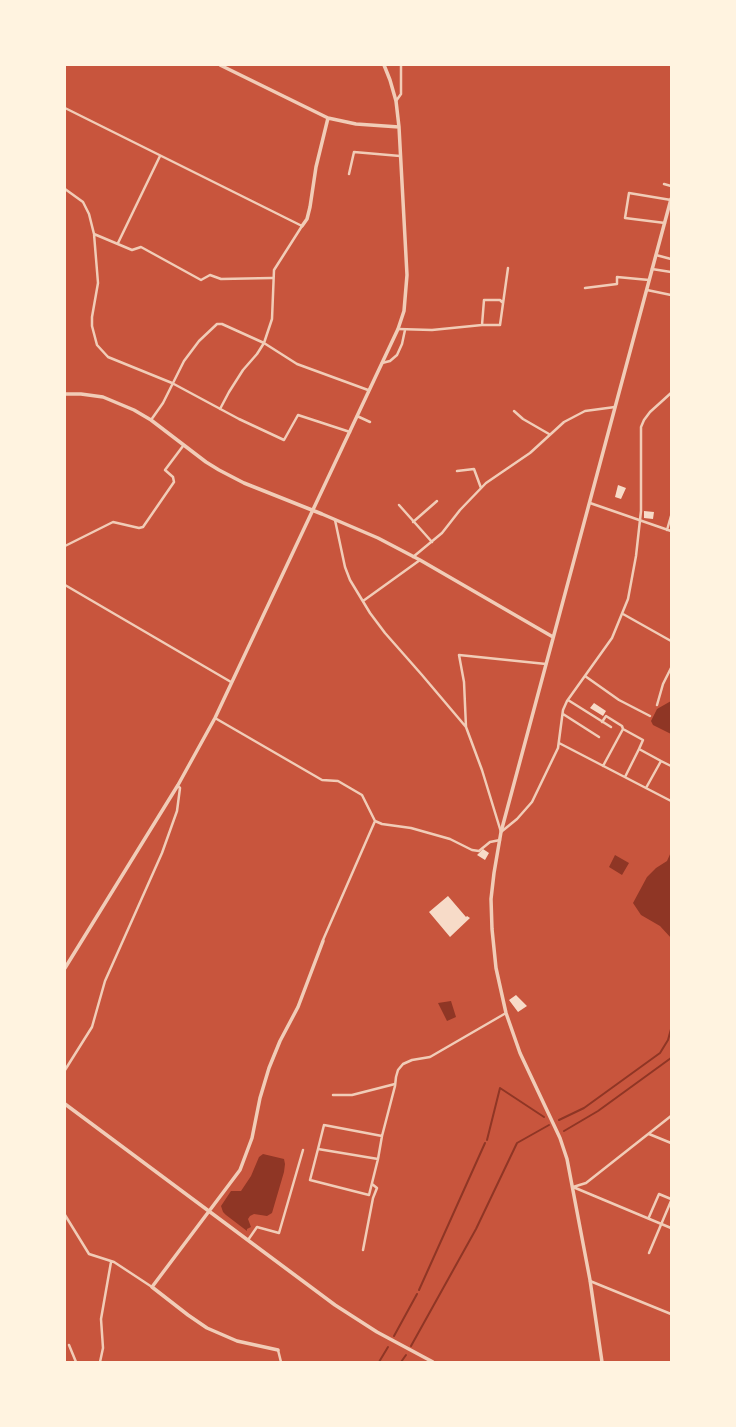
<!DOCTYPE html>
<html>
<head>
<meta charset="utf-8">
<style>
	body { margin:0 }
	#map { position:relative; width:736px; height:1427px; overflow:hidden; background:#c8553d; font-family:Rubik,sans-serif }
	canvas { display:block }
	.frame { position:absolute; inset:0; border:66px solid #fff3e0; pointer-events:none }
</style>
</head>
<body>
<div id="map">
<canvas width="736" height="1427"></canvas>
<div class="frame"></div>
</div>
<script>
const ctx = document.querySelector('canvas').getContext('2d');
ctx.lineJoin = 'round';
function paint(path, color) { ctx.fillStyle = color; ctx.fill(path, 'evenodd'); }
const poly = rows => new Path2D(rows.map(r => 'M' + r).join(''));
function stroke(path, color, width, dash) { ctx.strokeStyle = color; ctx.lineWidth = width; ctx.lineCap = dash ? 'butt' : 'round'; ctx.setLineDash(dash || []); ctx.stroke(path); }
const water = poly([
	[671,701,671,734,653,725,651,721,657,709],
	[671,852,671,938,660,926,641,915,633,903,647,877,656,868,667,861],
	[615,855,629,863,622,875,609,867],
	[451,1001,456,1017,447,1021,438,1003],
	[263,1154,284,1159,285,1164,284,1172,272,1213,267,1216,254,1214,250,1216,248,1219,251,1227,247,1229,247,1231,226,1215,223,1212,221,1206,231,1191,241,1191,251,1176,259,1157]
]);
const stream = poly([
	[559,1120,584,1108,660,1053,668,1040,671,1029],
	[564,1131,598,1111,671,1058],
	[487,1140,500,1088,544,1117],
	[419,1290,485,1143],
	[394,1336,417,1294],
	[411,1346,476,1229,517,1143,549,1125],
	[379,1362,388,1347],
	[401,1362,406,1355]
]);
const building = poly([
	[618,485,626,488,621,499,615,497],
	[644,511,654,512,653,519,644,518],
	[594,703,606,711,603,716,590,708],
	[483,849,489,853,485,860,477,855],
	[448,896,466,917,467,916,470,918,450,937,429,912],
	[516,995,527,1006,518,1012,509,1000]
]);
const minor = poly([
	[396,101,401,94,401,65],
	[65,108,302,226,274,270,272,319,264,343,257,354,243,370,229,392,220,409],
	[349,174,354,152,400,156],
	[664,184,671,186],
	[65,189,83,202,89,214,94,234,98,283,92,317,92,326,97,345,108,357,172,383,239,419,284,440,298,415,350,432],
	[665,223,625,218,629,193,671,200],
	[94,234,132,250,141,247,201,280,210,275,221,279,272,278],
	[118,243,160,156],
	[656,255,671,259],
	[652,269,671,272],
	[585,288,617,284,617,277,649,280],
	[647,290,671,295],
	[482,325,484,300,500,300,502,302],
	[398,329,432,330,482,325,500,325,508,268],
	[382,363,390,361,397,355,402,344,405,330],
	[514,411,523,419,549,434],
	[357,416,370,422],
	[151,420,163,403,184,361,199,341,217,324,222,324,264,343,297,364,368,390],
	[457,471,474,469,481,488],
	[590,503,671,531],
	[399,505,432,542],
	[335,520,345,567,350,580,370,613,385,633,422,675,466,727,482,770,501,832,517,819,532,802,558,748,563,710,567,701,612,638,628,599,636,556,641,511,641,427,644,420,650,412,671,393],
	[413,522,437,501],
	[667,530,671,516],
	[65,546,113,522,139,528,143,527,174,482,173,477,165,470,183,446],
	[413,557,442,533,460,510,486,483,530,453,564,422,585,411,615,407],
	[65,585,231,682],
	[363,601,420,560],
	[623,614,671,641],
	[585,676,619,700,650,716],
	[568,700,611,727],
	[657,705,663,684,671,668],
	[563,714,599,737],
	[215,718,322,780,338,781,362,795,375,821,382,824,411,828,450,839,472,850,479,851,490,842,500,840],
	[602,722,606,716,622,726,623,729,643,740,639,749],
	[466,727,464,682,459,655,546,664],
	[559,743,671,801],
	[603,766,623,729],
	[625,777,639,749,661,761],
	[646,788,661,761,671,766],
	[323,940,375,821],
	[65,1070,92,1027,105,981,162,853,177,811,180,788,179,787],
	[333,1095,352,1095,395,1084],
	[324,1125,382,1136,378,1159,318,1149,324,1125],
	[649,1134,671,1143],
	[382,1136,395,1086,396,1077,398,1070,403,1064,412,1060,430,1057,506,1013],
	[318,1149,310,1180,369,1195,378,1159],
	[573,1187,586,1183,671,1116],
	[573,1187,671,1228],
	[65,1215,89,1254,114,1262,152,1287],
	[649,1217,659,1194,671,1199],
	[248,1240,257,1227,279,1233,303,1150],
	[363,1250,373,1198,377,1188,372,1184],
	[649,1253,671,1201],
	[590,1281,671,1314],
	[69,1345,76,1362],
	[278,1350,281,1362],
	[100,1362,103,1348,101,1319,111,1262]
]);
const tertiary = poly([
	[220,65,328,118,356,124,399,127],
	[302,226,307,219,310,207,316,167,328,118],
	[65,394,81,394,103,397,134,410,151,420,206,462,219,470,244,483,322,514,378,538,420,560,553,637],
	[65,968,178,785,215,718,398,329,404,311,407,275,399,127,396,101,390,80,384,65],
	[65,1104,335,1305,377,1332,433,1362],
	[278,1350,237,1341,207,1328,188,1315,152,1287,240,1170,252,1138,260,1098,269,1068,280,1041,298,1007,323,941],
	[602,1362,590,1280,567,1159,560,1138,520,1053,506,1013,496,968,492,929,491,899,494,873,501,832,671,199]
]);
paint(water, '#8f3625');
stroke(stream, '#8f3625', 2);
paint(building, '#f7dbc8');
stroke(minor, '#f1ccb7', 2.5);
stroke(tertiary, '#f1ccb7', 3.5);
</script>
</body>
</html>
